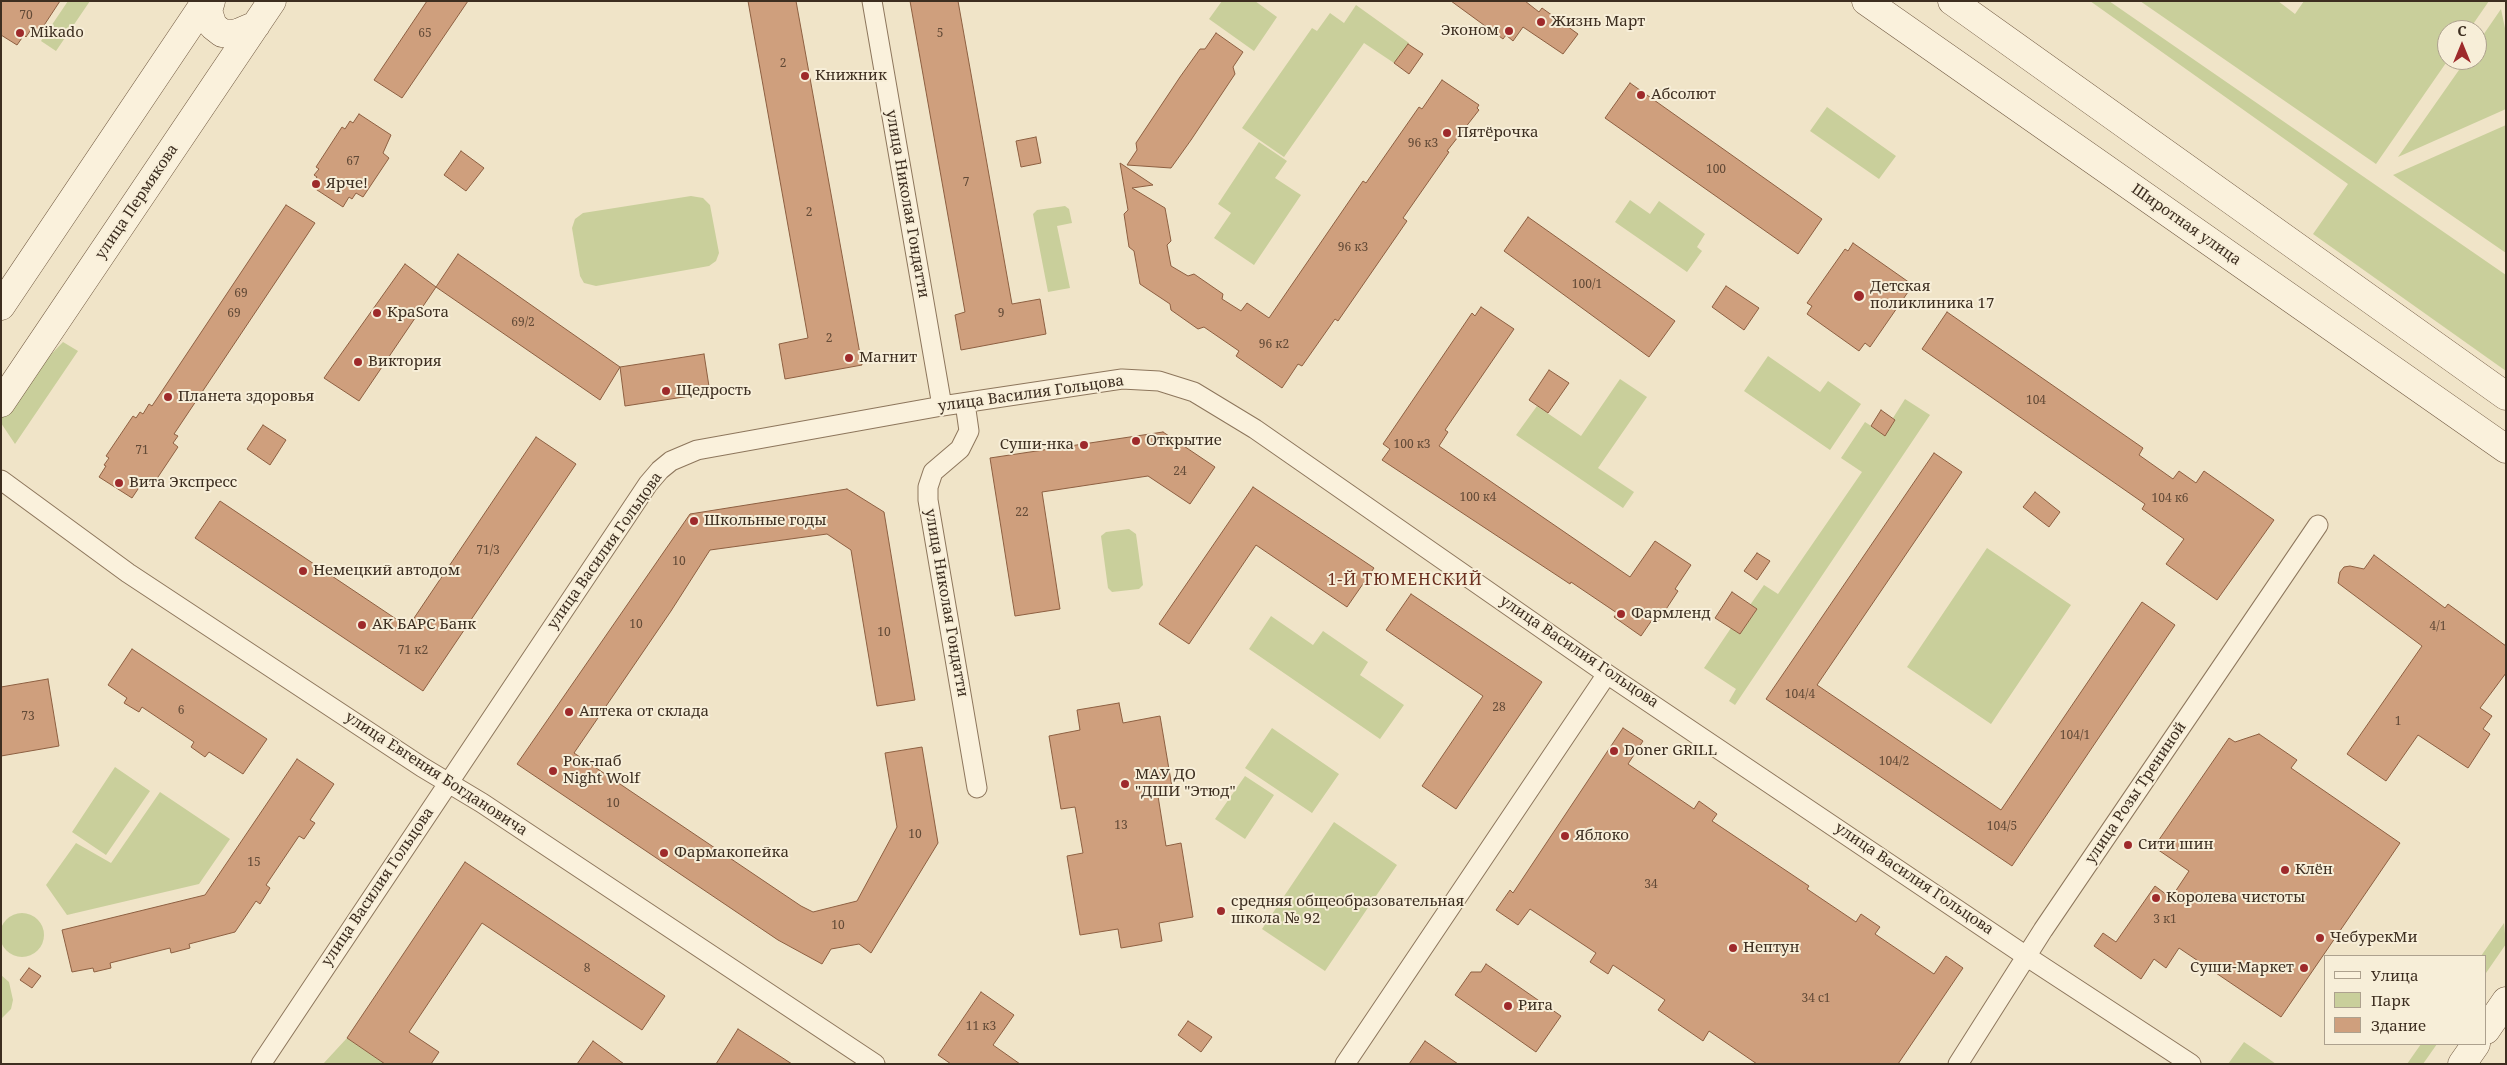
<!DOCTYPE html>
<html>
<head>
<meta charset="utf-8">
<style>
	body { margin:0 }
	#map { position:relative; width:2507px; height:1065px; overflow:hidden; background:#f0e4c8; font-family:"Noto Serif",serif }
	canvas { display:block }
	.frame { position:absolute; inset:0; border:2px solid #3d2e20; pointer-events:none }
	.legend { position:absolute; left:2324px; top:955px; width:162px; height:90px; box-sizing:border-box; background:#f7eed8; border:1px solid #ada18e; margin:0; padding:6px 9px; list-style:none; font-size:15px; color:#3d2e20 }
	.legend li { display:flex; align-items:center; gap:10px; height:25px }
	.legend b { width:25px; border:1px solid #ada18e }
	.north { position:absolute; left:2437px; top:20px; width:50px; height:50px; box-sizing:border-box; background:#f7eed8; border:1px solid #ada18e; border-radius:50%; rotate:0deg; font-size:14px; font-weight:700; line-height:20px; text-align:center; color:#3d2e20 }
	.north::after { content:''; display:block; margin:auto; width:18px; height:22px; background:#9e2a2b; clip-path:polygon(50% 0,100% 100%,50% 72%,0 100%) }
</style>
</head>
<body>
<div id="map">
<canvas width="2507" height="1065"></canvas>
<div class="frame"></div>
<ul class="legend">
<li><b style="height:6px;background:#faf1dc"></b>Улица</li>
<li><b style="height:14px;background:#c9cf9b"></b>Парк</li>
<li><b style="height:14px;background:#cf9f7d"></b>Здание</li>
</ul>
<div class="north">С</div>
</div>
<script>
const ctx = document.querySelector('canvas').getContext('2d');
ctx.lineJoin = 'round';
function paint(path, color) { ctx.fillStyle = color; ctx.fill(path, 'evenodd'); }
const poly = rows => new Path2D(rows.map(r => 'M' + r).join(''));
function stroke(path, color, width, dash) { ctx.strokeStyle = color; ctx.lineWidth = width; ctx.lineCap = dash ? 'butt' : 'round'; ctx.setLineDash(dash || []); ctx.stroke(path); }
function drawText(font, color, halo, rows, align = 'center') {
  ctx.font = font + ' "Noto Serif",serif'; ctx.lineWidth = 4; ctx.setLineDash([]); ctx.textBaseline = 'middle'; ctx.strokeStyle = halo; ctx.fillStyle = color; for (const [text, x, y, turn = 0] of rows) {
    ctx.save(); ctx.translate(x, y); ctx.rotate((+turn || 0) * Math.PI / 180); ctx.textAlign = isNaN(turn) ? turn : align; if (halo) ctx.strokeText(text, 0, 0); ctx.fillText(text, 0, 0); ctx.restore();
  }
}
const green = poly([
	[68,1,90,1,56,51,41,41],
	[1222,1,1255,1,1277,17,1254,51,1209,19],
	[2090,1,2109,1,2506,275,2506,371,2313,234,2348,184],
	[2140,1,2278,1,2295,14,2304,1,2489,1,2469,30,2447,30,2448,60,2376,164],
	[1356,5,1409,43,1394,63,1364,43,1284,157,1242,128,1312,28,1317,31,1330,13,1344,23],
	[2501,9,2506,33,2506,109,2398,157,2466,60,2477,60,2477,44],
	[1827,107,1896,156,1879,179,1810,131],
	[2506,125,2506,253,2393,175],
	[1259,142,1287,161,1275,178,1301,195,1254,265,1214,238,1231,213,1218,204],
	[691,196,703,198,710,205,719,253,716,261,709,266,596,286,584,283,580,276,572,228,575,219,583,213],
	[1630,200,1650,214,1659,201,1705,234,1697,247,1702,251,1687,272,1615,222],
	[1065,206,1069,209,1072,223,1057,226,1070,288,1048,292,1033,214,1037,210],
	[63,342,78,351,15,444,1,423,1,417,26,380],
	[1768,356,1820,392,1828,381,1861,404,1830,450,1744,391],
	[1620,379,1647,397,1598,468,1634,492,1623,508,1516,435,1537,406,1581,436],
	[1905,399,1930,415,1735,705,1729,701,1736,689,1704,668,1731,628,1740,634,1757,609,1750,605,1764,585,1778,594,1862,472,1841,458,1865,422,1885,435,1895,420,1893,418],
	[1129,529,1136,534,1143,585,1139,589,1112,592,1108,588,1101,536,1106,532],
	[1987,548,2071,605,1991,724,1907,667],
	[1271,616,1313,645,1323,631,1368,662,1360,675,1404,705,1380,739,1249,649],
	[1272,728,1339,774,1312,813,1245,768],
	[115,767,150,791,106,855,72,832],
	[1245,776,1274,795,1245,839,1215,819],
	[160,792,230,839,199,884,67,915,46,885,76,843,111,863],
	[1334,822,1397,865,1325,971,1262,929],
	'0 935a22 22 0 1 1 44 0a22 22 0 1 1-44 0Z',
	[2504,923,2506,944,2486,973,2486,956,2481,956],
	[1,975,9,982,13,1000,11,1009,1,1019],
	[347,1038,385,1064,323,1064],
	[2244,1042,2269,1059,2276,1064,2228,1064],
	[2421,1044,2437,1044,2423,1064,2407,1064]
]);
const building = poly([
	[1,1,60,1,37,36,30,31,26,37,24,35,17,45,1,35,1,1],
	[427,1,468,1,402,98,374,80,427,1],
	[748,1,796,1,862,365,785,379,779,344,808,338,748,1],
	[910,1,958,1,1012,304,1040,299,1046,334,961,350,955,315,965,312,910,1],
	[1451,1,1525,1,1539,12,1542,8,1578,34,1563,54,1523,27,1513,41,1506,35,1503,39,1451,1],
	[1216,33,1243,52,1233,67,1235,74,1191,140,1171,168,1127,165,1137,150,1136,143,1180,77,1200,49,1205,49,1216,33],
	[1408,44,1423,54,1409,74,1394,63,1408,44],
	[1442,80,1479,105,1477,108,1479,110,1447,151,1449,152,1403,218,1407,221,1338,321,1335,319,1302,366,1298,364,1282,388,1236,356,1239,351,1204,327,1198,329,1171,310,1170,304,1140,284,1134,251,1129,247,1124,214,1128,210,1120,163,1153,185,1132,188,1165,208,1171,241,1167,245,1171,266,1188,276,1194,274,1223,294,1222,299,1241,311,1247,303,1269,318,1363,181,1366,183,1419,107,1422,109,1442,80],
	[1630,83,1822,219,1798,254,1605,118,1630,83],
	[359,114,391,135,383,153,389,158,363,197,356,193,352,199,349,197,343,207,311,186,317,177,314,175,319,169,316,167,342,127,345,129,350,121,353,123,359,114],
	[1036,137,1041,163,1021,167,1016,141,1036,137],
	[461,151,484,168,466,191,444,175,461,151],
	[286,205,315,223,174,434,178,436,173,443,178,447,152,486,146,483,142,488,140,486,132,498,99,477,106,466,104,465,109,458,106,456,133,416,136,418,140,412,143,414,149,404,152,406,286,205],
	[1528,217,1675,321,1649,357,1504,251,1528,217],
	[1853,243,1910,283,1905,290,1908,292,1870,347,1865,343,1859,351,1807,314,1812,306,1807,303,1845,249,1848,251,1853,243],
	[458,254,620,367,600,400,436,287,458,254],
	[405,264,436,287,359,401,324,378,405,264],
	[1726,286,1759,308,1744,330,1712,307,1726,286],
	[1481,307,1514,329,1445,430,1448,432,1439,446,1630,577,1655,541,1691,565,1675,589,1678,591,1657,623,1652,620,1641,636,1614,617,1617,613,1571,582,1570,584,1382,460,1390,449,1383,444,1472,313,1475,316,1481,307],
	[1947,312,2143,448,2139,455,2173,479,2179,471,2196,483,2204,471,2274,520,2217,600,2166,564,2184,539,2142,509,2145,504,1922,349,1947,312],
	[704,354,710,393,625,406,620,367,704,354],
	[1549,370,1569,383,1548,413,1529,400,1549,370],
	[1881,410,1895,420,1885,436,1871,426,1881,410],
	[263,425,286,440,270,465,247,449,263,425],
	[1163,432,1215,467,1190,504,1148,476,1042,492,1060,609,1015,616,990,458,1163,432],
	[536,437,576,464,423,691,195,538,220,501,408,627,536,437],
	[1934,453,1962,472,1817,685,2001,810,2142,602,2175,625,2012,866,1766,699,1934,453],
	[1253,487,1374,568,1347,607,1256,545,1189,644,1159,624,1253,487],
	[847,489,884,512,915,700,877,706,851,550,827,534,710,550,671,611,574,753,801,906,813,912,857,901,897,827,885,753,922,747,938,843,871,953,859,944,831,949,822,964,778,940,517,764,690,514,847,489],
	[2035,492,2060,512,2049,527,2023,507,2035,492],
	[1757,553,1770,561,1757,580,1744,571,1757,553],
	[2374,555,2445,608,2448,604,2506,646,2506,673,2480,708,2492,716,2483,729,2490,734,2468,768,2418,735,2386,781,2347,754,2422,646,2338,583,2340,572,2344,567,2350,566,2364,569,2374,555],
	[1732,592,1757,609,1740,634,1715,618,1732,592],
	[1411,594,1542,682,1456,809,1422,786,1483,696,1386,630,1411,594],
	[132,649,267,739,243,774,209,752,205,757,191,747,194,742,142,707,139,712,124,703,127,698,108,685,132,649],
	[48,679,59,746,1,756,1,687,48,679],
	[1119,703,1123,723,1160,716,1173,793,1158,796,1166,846,1181,843,1193,917,1159,923,1162,941,1121,948,1118,929,1080,935,1067,856,1083,853,1075,807,1061,809,1049,736,1080,730,1077,710,1119,703],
	[1623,728,1643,741,1628,764,1694,809,1699,801,1717,814,1712,821,1809,886,1807,889,1856,922,1861,914,1880,927,1875,934,1934,974,1946,956,1963,968,1898,1064,1757,1064,1709,1031,1703,1041,1658,1010,1665,1000,1613,965,1608,974,1590,962,1596,953,1530,909,1518,925,1496,910,1510,890,1513,893,1623,728],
	[2259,734,2297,760,2291,768,2400,843,2281,1017,2179,948,2166,968,2154,959,2141,979,2094,946,2103,933,2116,942,2155,886,2171,898,2189,871,2154,847,2229,738,2235,742,2259,734],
	[297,759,334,784,310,820,315,823,304,839,299,836,266,885,270,888,260,904,256,901,235,932,189,944,190,948,171,953,170,948,110,963,111,968,94,972,93,968,72,972,62,930,205,895,297,759],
	[465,862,665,996,642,1030,482,923,409,1032,439,1052,431,1064,385,1064,347,1038,465,862],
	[1486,964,1561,1016,1536,1052,1455,995,1471,972,1481,972,1486,964],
	[29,968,41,976,32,988,20,980,29,968],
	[981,992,1014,1015,993,1045,1020,1064,951,1064,938,1055,981,992],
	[1188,1021,1212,1037,1201,1052,1178,1035,1188,1021],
	[738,1029,792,1064,716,1064,738,1029],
	[593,1041,624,1064,577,1064,593,1041],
	[1425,1041,1458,1064,1409,1064,1425,1041]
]);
const street = poly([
	[872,1,942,406],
	[965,403,969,431,960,449,933,472,928,487,928,500,977,788],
	[1,480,128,573,422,767,482,803,875,1064],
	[261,1064,648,484,660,470,671,461,697,450,942,406,1122,379,1159,381,1194,392,1255,429,1607,674,2026,956,2191,1064],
	[1345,1064,1607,674],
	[1958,1064,2043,930,2318,525]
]);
const secondary = poly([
	[211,1,208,11,213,26,222,33,235,34,256,25],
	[1866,1,2506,449],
	[1952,1,2506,396],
	[1,306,206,1],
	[1,403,272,1],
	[2486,1030,2506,1001],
	[2462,1064,2476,1044]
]);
const markers = [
	[1541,22,5,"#9e2a2b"],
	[1509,31,5,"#9e2a2b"],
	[20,33,5,"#9e2a2b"],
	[805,76,5,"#9e2a2b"],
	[1641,95,5,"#9e2a2b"],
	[1447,133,5,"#9e2a2b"],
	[316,184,5,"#9e2a2b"],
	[1859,296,6,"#9e2a2b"],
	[377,313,5,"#9e2a2b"],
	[849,358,5,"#9e2a2b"],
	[358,362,5,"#9e2a2b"],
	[666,391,5,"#9e2a2b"],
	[168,397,5,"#9e2a2b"],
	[1136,441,5,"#9e2a2b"],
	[1084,445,5,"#9e2a2b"],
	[119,483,5,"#9e2a2b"],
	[694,521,5,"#9e2a2b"],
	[303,571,5,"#9e2a2b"],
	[1621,614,5,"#9e2a2b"],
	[362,625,5,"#9e2a2b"],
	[569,712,5,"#9e2a2b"],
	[1614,751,5,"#9e2a2b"],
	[553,771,5,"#9e2a2b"],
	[1125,784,5,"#9e2a2b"],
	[1565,836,5,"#9e2a2b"],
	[2128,845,5,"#9e2a2b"],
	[664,853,5,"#9e2a2b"],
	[2285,870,5,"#9e2a2b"],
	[2156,898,5,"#9e2a2b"],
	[1221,911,5,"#9e2a2b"],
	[2320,938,5,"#9e2a2b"],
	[1733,948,5,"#9e2a2b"],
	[2304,968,5,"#9e2a2b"],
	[1508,1006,5,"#9e2a2b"]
];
const numberNames = [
	["70",26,16],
	["65",425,34],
	["5",940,34],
	["2",783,64],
	["96 к3",1423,144],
	["67",353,162],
	["100",1716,170],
	["7",966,183],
	["2",809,213],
	["96 к3",1353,248],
	["100/1",1587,285],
	["69",241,294],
	["69",234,314],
	["9",1001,314],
	["69/2",523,323],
	["2",829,339],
	["96 к2",1274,345],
	["104",2036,401],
	["100 к3",1412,445],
	["71",142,451],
	["24",1180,472],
	["100 к4",1478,498],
	["104 к6",2170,499],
	["22",1022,513],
	["71/3",488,551],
	["10",679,562],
	["10",636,625],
	["4/1",2438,627],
	["10",884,633],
	["71 к2",413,651],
	["104/4",1800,695],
	["28",1499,708],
	["6",181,711],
	["73",28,717],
	["1",2398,722],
	["104/1",2075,736],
	["104/2",1894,762],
	["10",613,804],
	["13",1121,826],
	["104/5",2002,827],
	["10",915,835],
	["15",254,863],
	["34",1651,885],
	["3 к1",2165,920],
	["10",838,926],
	["8",587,969],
	["34 с1",1816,999],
	["11 к3",981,1027]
];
const poiNames = [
	["Жизнь Март",1551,22],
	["Эконом",1499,31,"right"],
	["Mikado",30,33],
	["Книжник",815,76],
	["Абсолют",1651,95],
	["Пятёрочка",1457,133],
	["Ярче!",326,184],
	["Детская",1870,287],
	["поликлиника 17",1870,304],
	["КраSота",387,313],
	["Магнит",859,358],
	["Виктория",368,362],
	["Щедрость",676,391],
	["Планета здоровья",178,397],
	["Открытие",1146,441],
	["Суши-нка",1074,445,"right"],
	["Вита Экспресс",129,483],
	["Школьные годы",704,521],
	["Немецкий автодом",313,571],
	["Фармленд",1631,614],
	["АК БАРС Банк",372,625],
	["Аптека от склада",579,712],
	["Doner GRILL",1624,751],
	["Рок-паб",563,762],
	["Night Wolf",563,779],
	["МАУ ДО",1135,775],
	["\"ДШИ \"Этюд\"",1135,792],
	["Яблоко",1575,836],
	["Сити шин",2138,845],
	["Фармакопейка",674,853],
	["Клён",2295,870],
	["Королева чистоты",2166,898],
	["средняя общеобразовательная",1231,902],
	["школа № 92",1231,919],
	["ЧебурекМи",2330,938],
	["Нептун",1743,948],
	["Суши-Маркет",2294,968,"right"],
	["Рига",1518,1006]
];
const streetNames = [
	["улица Пермякова",137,202,-56],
	["улица Николая Гондатти",907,204,80],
	["Широтная улица",2186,225,35],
	["улица Василия Гольцова",1031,394,-8],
	["улица Василия Гольцова",605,551,-55],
	["улица Николая Гондатти",946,603,80],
	["улица Василия Гольцова",1579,652,34],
	["улица Евгения Богдановича",436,774,33],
	["улица Розы Трениной",2136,793,-56],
	["улица Василия Гольцова",1914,879,34],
	["улица Василия Гольцова",378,887,-56]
];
const neighbourhoodNames = [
	["1-Й ТЮМЕНСКИЙ",1405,580]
];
paint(green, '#c9cf9b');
paint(building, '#cf9f7d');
stroke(building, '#8d5f41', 1);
stroke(street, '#8d765c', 21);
stroke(secondary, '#6f573f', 29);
stroke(street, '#faf1dc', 19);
stroke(secondary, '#faf1dc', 28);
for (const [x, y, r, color] of markers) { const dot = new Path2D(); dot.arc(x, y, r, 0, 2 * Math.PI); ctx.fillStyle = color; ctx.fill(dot); stroke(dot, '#f7eed8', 2); }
drawText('12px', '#624a37', null, numberNames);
drawText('15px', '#3d2e20', '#f7eed8', poiNames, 'left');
drawText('15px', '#3d2e20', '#f7eed8', streetNames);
ctx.letterSpacing = '1px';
drawText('16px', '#6b2e1e', '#f7eed8', neighbourhoodNames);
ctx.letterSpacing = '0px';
</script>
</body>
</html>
